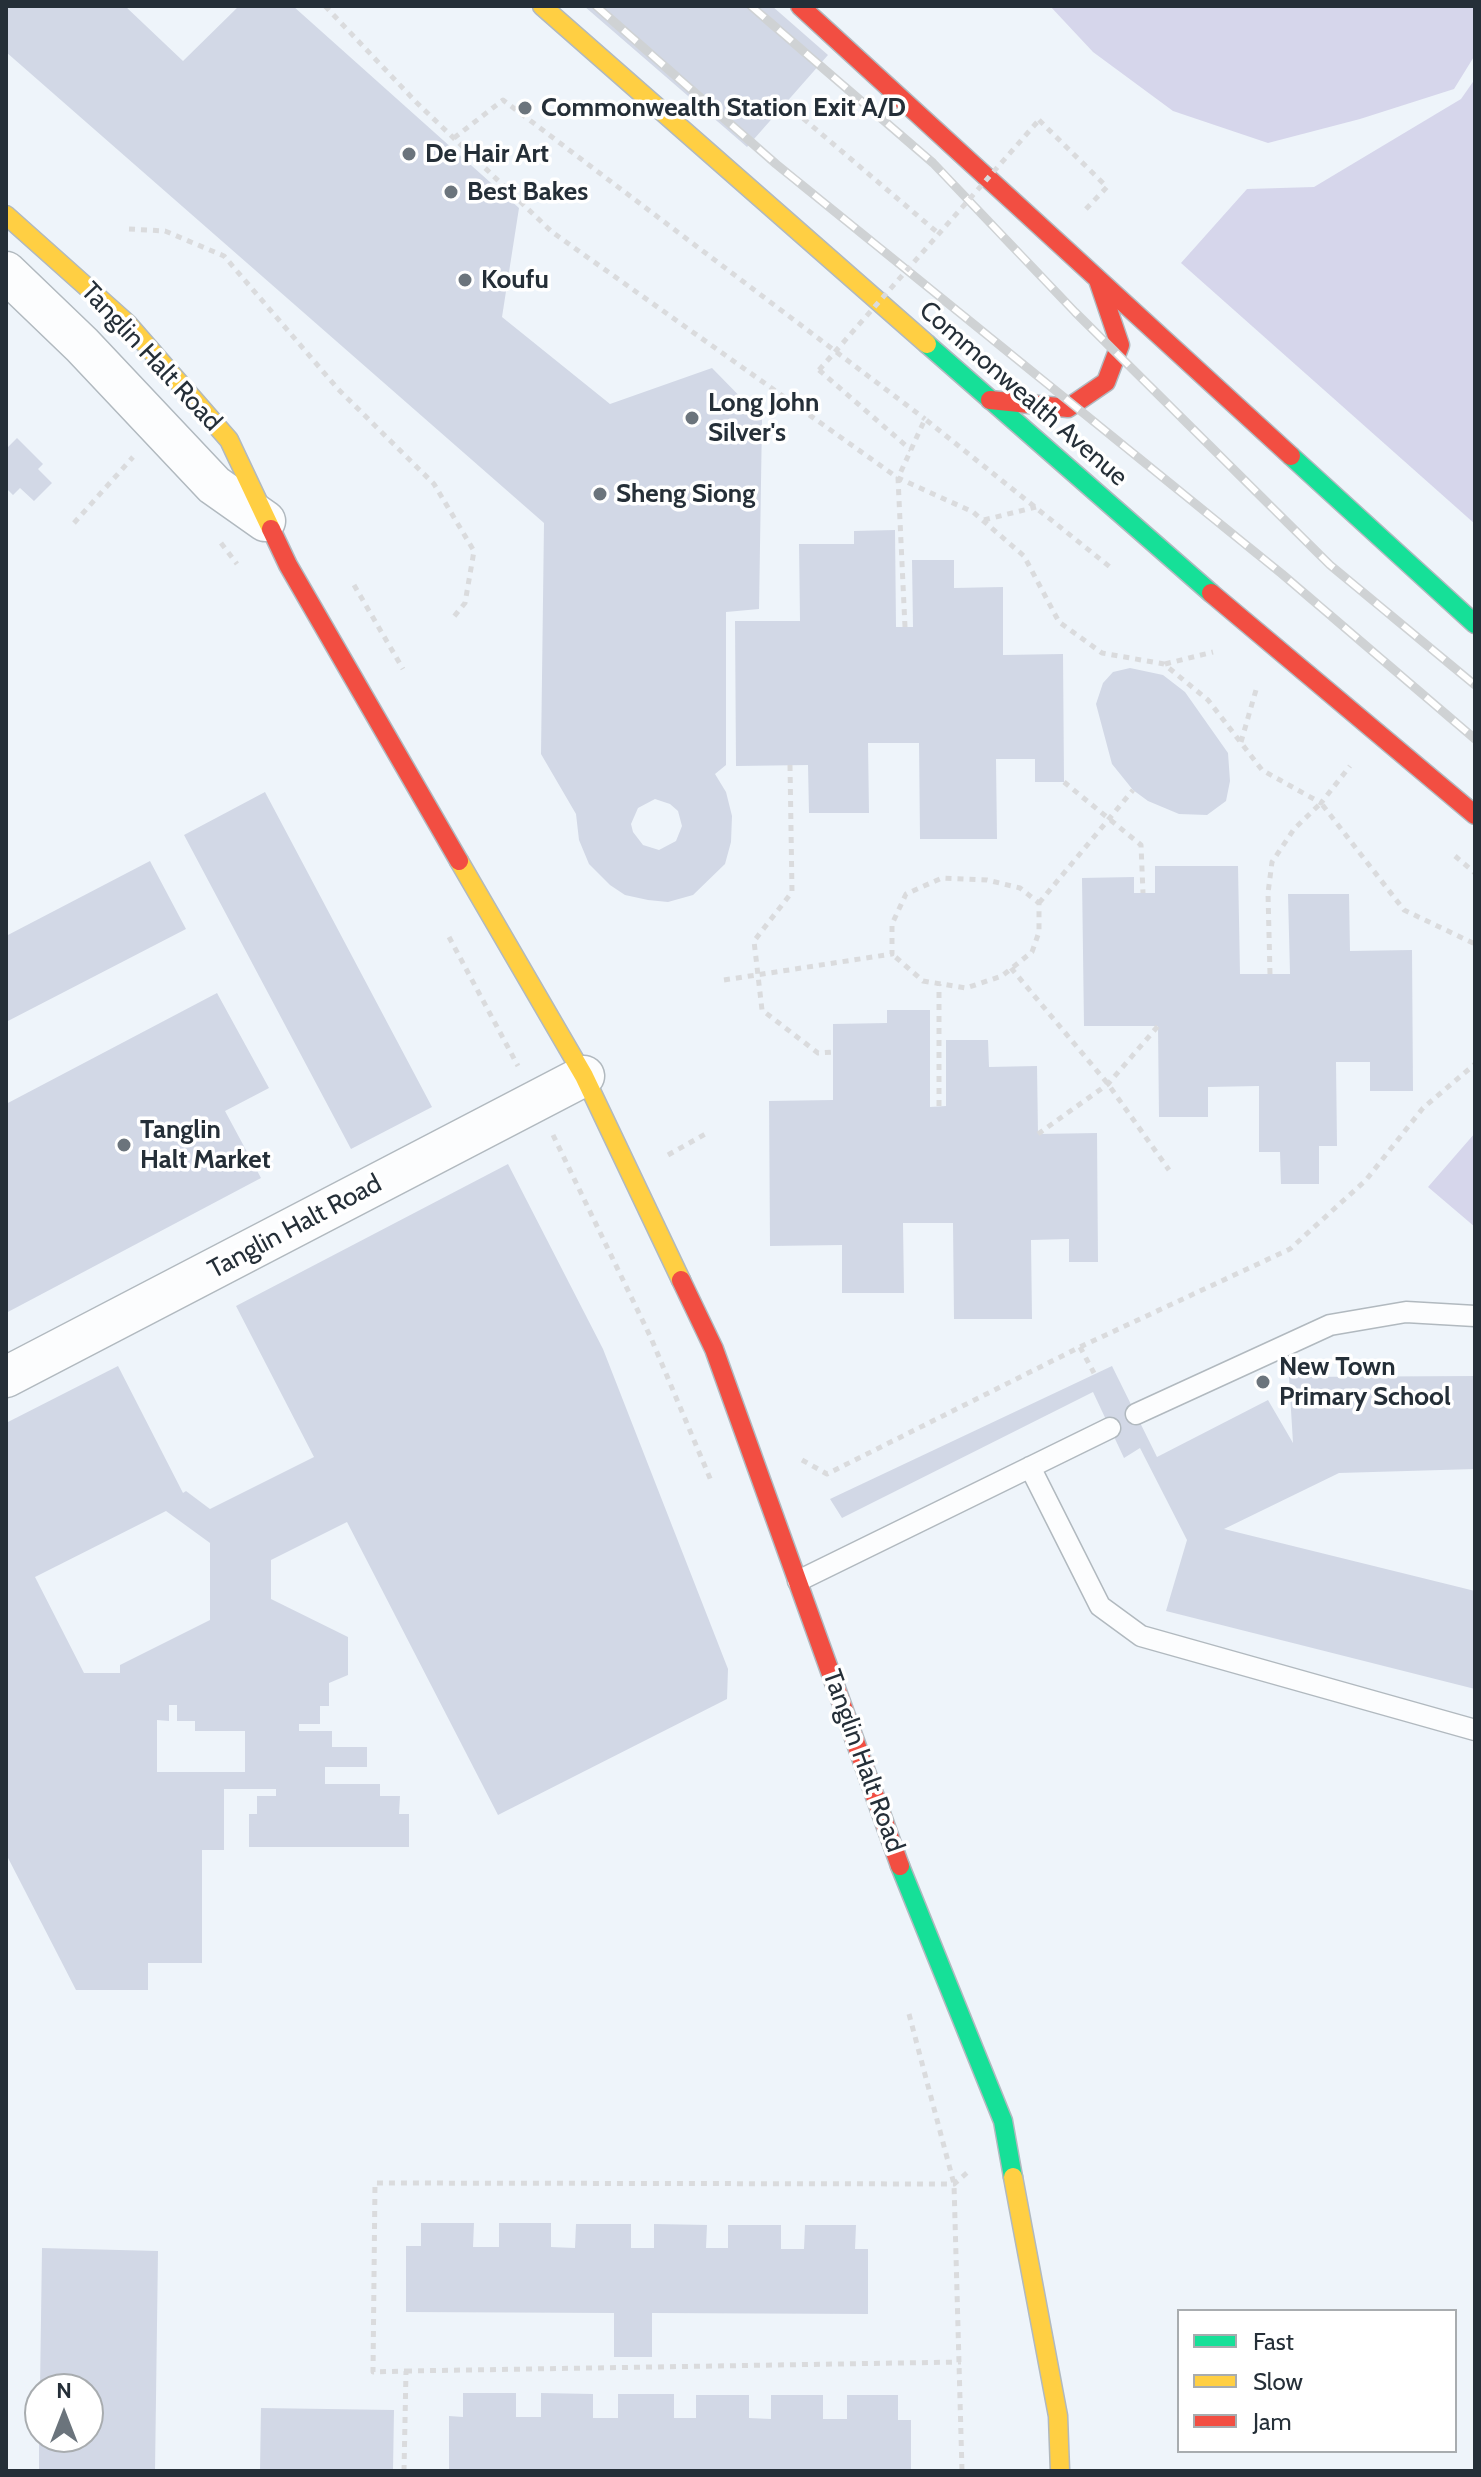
<!DOCTYPE html>
<html>
<head>
<meta charset="utf-8">
<style>
	body { margin:0 }
	#map { position:relative; width:1481px; height:2477px; overflow:hidden; background:#eef4fa; font-family:Cabin,sans-serif }
	canvas { display:block }
	.frame { position:absolute; inset:0; border:8px solid #252f38; pointer-events:none }
	.legend { position:absolute; left:1177px; top:2309px; width:280px; height:144px; box-sizing:border-box; background:#fff; border:2px solid #a8acaf; margin:0; padding:10px 14px; list-style:none; font-size:24px; color:#252f38 }
	.legend li { display:flex; align-items:center; gap:16px; height:40px }
	.legend b { width:40px; border:2px solid #a8acaf }
	.north { position:absolute; left:24px; top:2373px; width:80px; height:80px; box-sizing:border-box; background:#fff; border:2px solid #a8acaf; border-radius:50%; rotate:0deg; font-size:22px; font-weight:700; line-height:32px; text-align:center; color:#252f38 }
	.north::after { content:''; display:block; margin:auto; width:28px; height:36px; background:#6b747c; clip-path:polygon(50% 0,100% 100%,50% 72%,0 100%) }
</style>
</head>
<body>
<div id="map">
<canvas width="1481" height="2477"></canvas>
<div class="frame"></div>
<ul class="legend">
<li><b style="height:10px;background:#16e098"></b>Fast</li>
<li><b style="height:10px;background:#ffcf43"></b>Slow</li>
<li><b style="height:10px;background:#f24e42"></b>Jam</li>
</ul>
<div class="north">N</div>
</div>
<script>
const ctx = document.querySelector('canvas').getContext('2d');
ctx.lineJoin = 'round';
function paint(path, color) { ctx.fillStyle = color; ctx.fill(path, 'evenodd'); }
const poly = rows => new Path2D(rows.map(r => 'M' + r).join(''));
function stroke(path, color, width, dash) { ctx.strokeStyle = color; ctx.lineWidth = width; ctx.lineCap = dash ? 'butt' : 'round'; ctx.setLineDash(dash || []); ctx.stroke(path); }
function drawText(font, color, halo, rows, align = 'center') {
  ctx.font = font + ' Cabin,sans-serif'; ctx.lineWidth = 7; ctx.setLineDash([]); ctx.textBaseline = 'middle'; ctx.strokeStyle = halo; ctx.fillStyle = color; for (const [text, x, y, turn = 0] of rows) {
    ctx.save(); ctx.translate(x, y); ctx.rotate((+turn || 0) * Math.PI / 180); ctx.textAlign = isNaN(turn) ? turn : align; if (halo) ctx.strokeText(text, 0, 0); ctx.fillText(text, 0, 0); ctx.restore();
  }
}
const green = poly([
	[1050,6,1475,6,1475,55,1454,89,1360,119,1268,143,1173,111,1093,52],
	[1475,79,1475,524,1181,263,1247,189,1314,187,1461,99],
	[1475,1133,1475,1227,1428,1187]
]);
const building = poly([
	[6,6,125,6,183,61,239,6,293,6,519,208,502,317,610,404,712,368,762,419,759,609,726,612,726,765,715,774,726,792,732,816,731,842,725,864,693,895,668,902,648,900,625,895,610,885,589,864,579,840,576,814,541,754,544,523,6,52],
	[655,799,670,804,678,811,682,826,676,841,659,850,643,845,633,832,631,824,638,808],
	[584,6,772,6,828,55,747,147],
	[17,438,43,464,38,469,52,483,34,501,20,488,13,495,6,488,6,444,8,447],
	[895,530,896,627,913,627,912,560,954,560,954,588,1003,587,1003,655,1063,654,1064,782,1035,782,1035,759,996,759,997,839,920,839,919,743,868,743,869,813,809,813,808,765,736,766,735,621,800,621,799,544,854,544,854,531],
	[1130,668,1163,675,1185,692,1228,753,1230,781,1226,801,1207,815,1179,814,1148,801,1133,790,1112,764,1096,704,1103,683,1113,672],
	[265,792,432,1107,351,1149,184,835],
	[150,861,186,929,6,1022,6,936],
	[1155,866,1238,866,1240,974,1290,974,1288,894,1349,894,1350,951,1412,950,1413,1091,1370,1091,1370,1062,1336,1062,1337,1146,1319,1146,1319,1184,1281,1184,1280,1152,1259,1152,1259,1086,1208,1087,1208,1117,1159,1117,1158,1026,1084,1026,1082,878,1134,877,1134,893,1155,893],
	[217,993,269,1088,225,1111,261,1178,6,1313,6,1104],
	[887,1010,930,1010,930,1107,946,1106,946,1040,988,1040,989,1067,1037,1066,1038,1134,1097,1133,1098,1262,1069,1262,1069,1239,1031,1240,1032,1319,954,1319,953,1223,903,1223,904,1293,842,1293,842,1245,770,1246,769,1101,833,1100,833,1024,887,1023],
	[508,1164,603,1349,728,1669,727,1699,498,1815,347,1522,271,1560,271,1599,348,1637,348,1675,329,1683,329,1706,320,1706,320,1724,299,1724,299,1731,332,1731,332,1747,367,1747,367,1767,325,1767,325,1784,380,1784,380,1796,400,1796,399,1814,409,1814,409,1847,249,1847,249,1814,257,1814,257,1796,276,1796,276,1789,224,1789,224,1850,202,1850,202,1963,148,1963,148,1990,76,1990,6,1854,6,1423,118,1366,183,1493,186,1491,210,1509,314,1457,236,1306],
	[166,1511,210,1543,210,1620,120,1665,120,1673,84,1673,35,1577],
	[169,1705,177,1705,177,1721,195,1721,195,1731,245,1731,245,1772,157,1772,157,1720,169,1721],
	[1112,1366,1157,1457,1268,1400,1293,1443,1289,1377,1475,1376,1475,1469,1339,1473,1224,1529,1475,1591,1475,1689,1166,1611,1187,1540,1140,1448,1124,1458,1093,1392,842,1518,830,1499],
	[421,2223,474,2223,473,2247,499,2247,499,2223,551,2223,551,2247,575,2248,576,2224,631,2224,631,2248,654,2248,654,2224,707,2225,706,2248,728,2248,728,2225,781,2225,781,2249,804,2249,805,2225,856,2225,855,2249,868,2249,868,2314,652,2313,652,2357,614,2357,614,2313,406,2312,406,2246,421,2246],
	[42,2248,158,2251,155,2471,39,2471,39,2437,88,2437,88,2389,40,2389],
	[463,2393,516,2393,516,2417,541,2417,541,2393,593,2394,593,2418,618,2418,618,2394,674,2394,674,2418,696,2418,696,2395,749,2395,749,2418,771,2419,771,2395,823,2395,823,2419,847,2419,847,2395,898,2395,898,2420,911,2420,911,2471,449,2471,449,2416,463,2417],
	[261,2408,394,2410,393,2471,260,2471]
]);
const path = poly([
	[325,6,416,102,552,232,898,478,973,512,1024,556,1059,622,1102,653,1164,664,1208,700,1262,770,1321,803,1350,766],
	[785,103,938,233],
	[1039,120,1107,187,1085,210],
	[454,138,503,100,925,419],
	[129,229,165,231,224,256,338,389,434,484,474,551,465,603,452,619],
	[819,370,911,450],
	[984,520,1036,507],
	[74,523,133,457],
	[221,543,237,564],
	[354,585,403,669],
	[905,627,898,478,925,419,1110,567],
	[1165,664,1213,652],
	[1241,742,1256,690],
	[790,765,792,892,754,941,762,1010,818,1053,833,1052],
	[1064,782,1141,845,1143,893],
	[1455,856,1475,873],
	[1039,903,1133,790],
	[449,937,518,1066],
	[1011,968,1108,1084,1169,1170],
	[1270,974,1268,893,1272,862,1294,829,1321,803,1404,910,1475,944],
	[724,980,892,954,892,924,906,894,942,878,987,880,1020,888,1039,903,1039,932,1032,952,1002,976,966,988,923,981,892,954],
	[939,1106,939,984],
	[1038,1134,1108,1084,1158,1026],
	[553,1135,651,1338,712,1483],
	[668,1155,707,1133],
	[1080,1347,1094,1373],
	[802,1460,827,1474,1080,1347,1290,1249,1366,1180,1423,1108,1475,1064],
	[909,2014,954,2184,962,2471],
	[406,2371,961,2362],
	[404,2471,406,2371,373,2372,375,2183,954,2184,969,2171]
]);
const lane = poly([
	[1136,1414,1330,1325,1406,1312,1475,1316],
	[1030,1467,1100,1606,1141,1636,1475,1730],
	[798,1581,1110,1428]
]);
const street = poly([
	[6,272,82,345,214,485,265,521],
	[6,1377,584,1076]
]);
const fast = poly([
	[927,344,1211,593],
	[1291,456,1475,624],
	[900,1866,1003,2121,1013,2177]
]);
const slow = poly([
	[542,6,927,344],
	[6,215,127,323,229,440,271,529],
	[459,861,584,1076,681,1280],
	[1013,2177,1058,2416,1060,2471]
]);
const jam = poly([
	[800,6,1291,456],
	[990,400,1068,408,1106,382,1120,345,1098,280],
	[271,529,288,565,459,861],
	[1211,593,1475,815],
	[681,1280,714,1349,900,1866]
]);
const rail = poly([
	[596,6,776,164,1282,574,1475,739],
	[751,6,933,163,1075,312,1330,565,1475,685]
]);
const pathBridge = poly([
	[819,370,1039,120]
]);
const markers = [
	[525,108,8,"#6b747c"],
	[409,154,8,"#6b747c"],
	[451,192,8,"#6b747c"],
	[465,280,8,"#6b747c"],
	[692,418,8,"#6b747c"],
	[600,494,8,"#6b747c"],
	[124,1145,8,"#6b747c"],
	[1263,1382,8,"#6b747c"]
];
const poiNames = [
	["Commonwealth Station Exit A/D",541,108],
	["De Hair Art",425,154],
	["Best Bakes",467,192],
	["Koufu",481,280],
	["Long John",708,403],
	["Silver's",708,433],
	["Sheng Siong",616,494],
	["Tanglin",140,1130],
	["Halt Market",140,1160],
	["New Town",1279,1367],
	["Primary School",1279,1397]
];
const streetNames = [
	["Tanglin Halt Road",151,357,47],
	["Commonwealth Avenue",1023,394,41],
	["Tanglin Halt Road",295,1227,-28],
	["Tanglin Halt Road",863,1761,70]
];
paint(green, '#d6d6eb');
paint(building, '#d2d8e6');
stroke(lane, '#b1b9bf', 23);
stroke(street, '#b1b9bf', 43);
stroke(fast, '#b1b9bf', 21);
stroke(slow, '#b1b9bf', 21);
stroke(jam, '#b1b9bf', 21);
stroke(path, '#dadbdd', 5, [6, 6]);
stroke(lane, '#fcfdfe', 20);
stroke(street, '#fcfdfe', 40);
stroke(fast, '#16e098', 18);
stroke(slow, '#ffcf43', 18);
stroke(jam, '#f24e42', 18);
stroke(rail, '#cfd2d4', 9);
stroke(rail, '#fff', 6, [18]);
stroke(pathBridge, '#dadbdd', 5, [6, 6]);
for (const [x, y, r, color] of markers) { const dot = new Path2D(); dot.arc(x, y, r, 0, 2 * Math.PI); ctx.fillStyle = color; ctx.fill(dot); stroke(dot, '#fff', 3); }
drawText('bold 26px', '#252f38', '#fff', poiNames, 'left');
drawText('26px', '#252f38', '#fff', streetNames);
</script>
</body>
</html>
